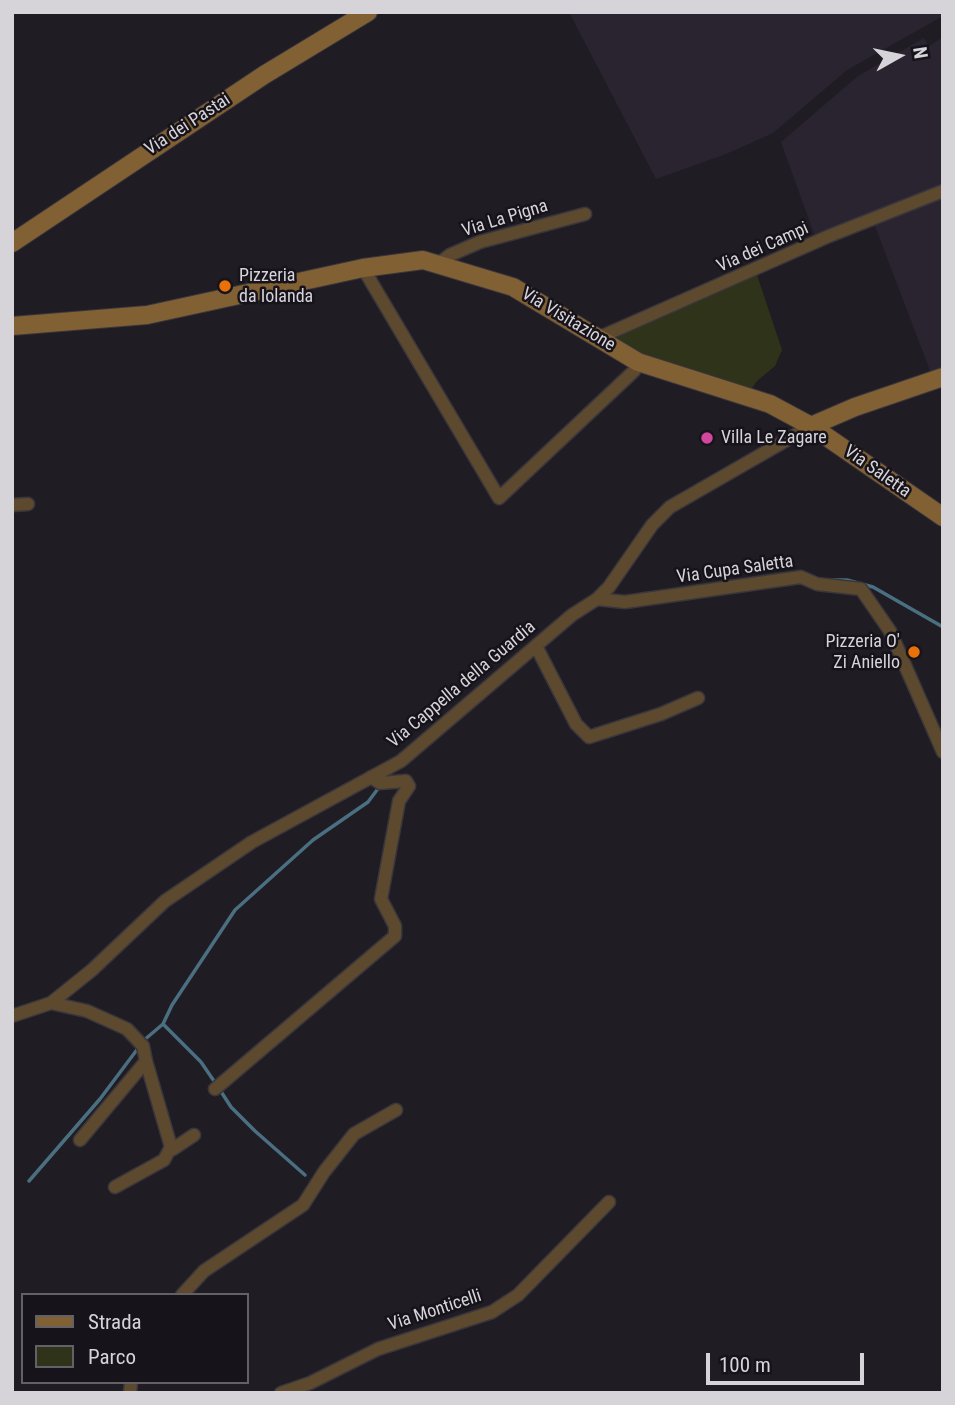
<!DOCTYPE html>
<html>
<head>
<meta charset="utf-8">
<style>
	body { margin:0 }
	#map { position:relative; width:955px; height:1405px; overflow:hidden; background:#201c24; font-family:"Roboto Condensed",sans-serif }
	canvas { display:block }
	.frame { position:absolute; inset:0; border:14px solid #d6d4d9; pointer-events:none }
	.legend { position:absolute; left:21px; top:1293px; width:228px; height:91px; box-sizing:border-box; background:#16131a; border:2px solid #636066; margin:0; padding:9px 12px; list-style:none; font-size:21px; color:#d6d4d9 }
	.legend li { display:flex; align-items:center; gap:14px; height:35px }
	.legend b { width:35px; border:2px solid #636066 }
	.north { position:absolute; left:864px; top:21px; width:70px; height:70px; -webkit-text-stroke:5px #16131a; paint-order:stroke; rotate:81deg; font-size:19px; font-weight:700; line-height:28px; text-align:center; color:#d6d4d9 }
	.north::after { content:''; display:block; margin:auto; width:24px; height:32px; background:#d6d4d9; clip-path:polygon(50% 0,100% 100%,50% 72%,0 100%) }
	.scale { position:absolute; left:706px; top:1353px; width:158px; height:32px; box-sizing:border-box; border:4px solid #d6d4d9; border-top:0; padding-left:9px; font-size:21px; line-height:24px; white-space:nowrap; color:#d6d4d9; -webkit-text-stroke:5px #16131a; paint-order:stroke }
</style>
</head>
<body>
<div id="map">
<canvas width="955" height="1405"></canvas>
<div class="frame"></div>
<ul class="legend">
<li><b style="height:9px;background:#816033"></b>Strada</li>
<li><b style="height:19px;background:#2f3319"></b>Parco</li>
</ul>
<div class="north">N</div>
<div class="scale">100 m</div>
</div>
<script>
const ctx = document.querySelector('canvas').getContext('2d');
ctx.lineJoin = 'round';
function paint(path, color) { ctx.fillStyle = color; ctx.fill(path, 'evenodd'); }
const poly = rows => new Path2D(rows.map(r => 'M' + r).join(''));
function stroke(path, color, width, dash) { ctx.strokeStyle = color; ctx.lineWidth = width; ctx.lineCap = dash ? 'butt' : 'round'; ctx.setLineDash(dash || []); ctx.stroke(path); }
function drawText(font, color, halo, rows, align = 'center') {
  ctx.font = font + ' "Roboto Condensed",sans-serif'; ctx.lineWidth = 5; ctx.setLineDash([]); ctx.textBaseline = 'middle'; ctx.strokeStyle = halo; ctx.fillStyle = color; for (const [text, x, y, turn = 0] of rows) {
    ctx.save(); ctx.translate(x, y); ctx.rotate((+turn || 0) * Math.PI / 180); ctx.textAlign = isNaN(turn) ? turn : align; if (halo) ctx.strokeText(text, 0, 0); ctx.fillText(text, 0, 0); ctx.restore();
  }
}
const built = poly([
	[569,12,943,12,943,16,847,70,773,133,726,154,656,179],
	[943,37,943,187,816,239,781,142,858,76,924,38,929,46],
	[941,197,943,369,931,373,875,226]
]);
const green = poly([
	[757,275,782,350,775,366,757,381,750,391,676,371,609,339]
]);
const stream = poly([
	[833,580,847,580,873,587,943,627],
	[163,1024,201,1062,216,1084],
	[143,1041,163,1024,172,1005,235,910,313,840,368,802,380,786],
	[220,1090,231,1107,255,1131,305,1175],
	[29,1181,100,1099,139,1047]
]);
const street = poly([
	[438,264,450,255,480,242,585,214],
	[363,268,499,498,634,371,638,362],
	[598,338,829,236,943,191],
	[12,505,28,504],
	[597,599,625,602,801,577,817,584,861,589,890,631,943,752],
	[536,646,576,724,589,737,661,714,698,698],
	[51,1003,87,1011,127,1029,143,1046,146,1061,80,1140],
	[12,1016,51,1003,92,970,165,901,252,842,401,761,572,615,597,599,609,587,652,525,670,507,811,426],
	[146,1061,171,1147],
	[215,1089,395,936,395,926,381,899,399,801,409,786,406,781,380,783,371,777],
	[171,1147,173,1149,194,1135],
	[115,1187,164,1160,171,1147],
	[182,1295,204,1271,303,1205,324,1172,354,1134,396,1110],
	[130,1393,131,1382],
	[281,1393,310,1383,378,1349,492,1312,518,1295,609,1202]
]);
const secondary = poly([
	[12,243,264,75,368,12],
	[12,326,147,315,363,268,423,260,513,287,638,362,770,404,811,426,943,517],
	[811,426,855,407,943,377]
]);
const markers = [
	[225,286,7,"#e8710a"],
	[707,438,7,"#d1479c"],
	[914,652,7,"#e8710a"]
];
const streetNames = [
	["Via dei Pastai",188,125,-33],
	["Via La Pigna",505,219,-17],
	["Via dei Campi",763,248,-24],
	["Via Visitazione",568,320,31],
	["Via Saletta",877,472,35],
	["Via Cupa Saletta",735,570,-8],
	["Via Cappella della Guardia",462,685,-40],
	["Via Monticelli",435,1311,-18]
];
const poiNames = [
	["Pizzeria",239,276],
	["da Iolanda",239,297],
	["Villa Le Zagare",721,438],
	["Pizzeria O'",900,642,"right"],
	["Zi Aniello",900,663,"right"]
];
paint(built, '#2a2431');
paint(green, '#2f3319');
stroke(stream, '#496f80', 3.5);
stroke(street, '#39363d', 15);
stroke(secondary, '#39363d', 20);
stroke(street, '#5d492d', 12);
stroke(secondary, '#816033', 18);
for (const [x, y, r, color] of markers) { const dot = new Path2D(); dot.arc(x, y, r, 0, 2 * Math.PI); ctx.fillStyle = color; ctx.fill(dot); stroke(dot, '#16131a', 2.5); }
drawText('18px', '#d6d4d9', '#16131a', streetNames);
drawText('18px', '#d6d4d9', '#16131a', poiNames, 'left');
</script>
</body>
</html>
